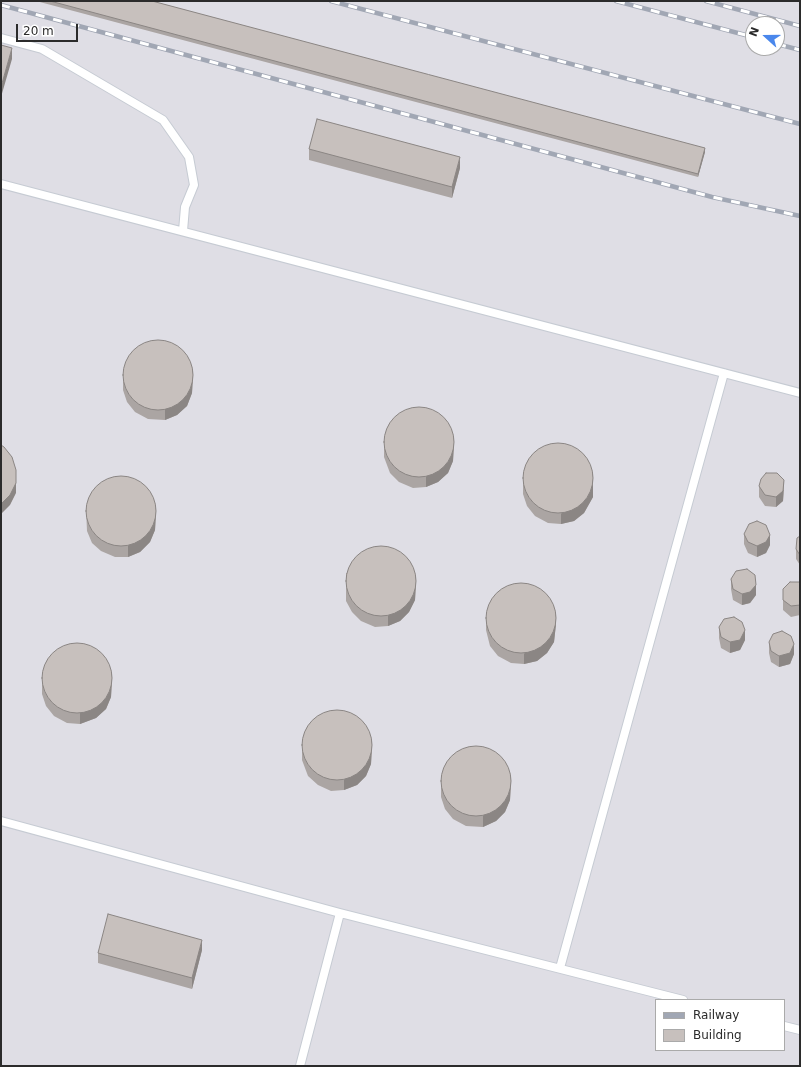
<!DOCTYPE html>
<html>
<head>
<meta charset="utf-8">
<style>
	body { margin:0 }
	#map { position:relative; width:801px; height:1067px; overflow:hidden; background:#ece3de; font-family:"DejaVu Sans",sans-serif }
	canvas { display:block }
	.frame { position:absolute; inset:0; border:2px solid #2b2b2b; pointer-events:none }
	.legend { position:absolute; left:655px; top:999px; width:130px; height:52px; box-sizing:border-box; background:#fff; border:1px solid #aaa; margin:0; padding:5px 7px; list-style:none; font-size:12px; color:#2b2b2b }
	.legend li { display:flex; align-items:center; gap:8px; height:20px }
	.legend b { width:20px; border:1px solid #aaa }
	.north { position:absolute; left:745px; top:16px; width:40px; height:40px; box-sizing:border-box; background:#fff; border:1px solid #aaa; border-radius:50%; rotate:291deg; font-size:11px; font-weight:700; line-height:16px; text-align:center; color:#2b2b2b }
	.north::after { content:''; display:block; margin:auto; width:14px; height:18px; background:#4a87ec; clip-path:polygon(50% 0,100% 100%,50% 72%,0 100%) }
	.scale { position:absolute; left:16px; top:24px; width:62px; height:18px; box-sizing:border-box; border:2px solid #2b2b2b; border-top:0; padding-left:5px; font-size:12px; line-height:14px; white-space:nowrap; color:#2b2b2b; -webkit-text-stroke:3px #fff; paint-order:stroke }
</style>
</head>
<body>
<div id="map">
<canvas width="801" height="1067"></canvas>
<div class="frame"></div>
<ul class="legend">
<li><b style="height:5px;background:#a1a7b4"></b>Railway</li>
<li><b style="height:11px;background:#c7c0bd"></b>Building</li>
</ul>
<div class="north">N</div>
<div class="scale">20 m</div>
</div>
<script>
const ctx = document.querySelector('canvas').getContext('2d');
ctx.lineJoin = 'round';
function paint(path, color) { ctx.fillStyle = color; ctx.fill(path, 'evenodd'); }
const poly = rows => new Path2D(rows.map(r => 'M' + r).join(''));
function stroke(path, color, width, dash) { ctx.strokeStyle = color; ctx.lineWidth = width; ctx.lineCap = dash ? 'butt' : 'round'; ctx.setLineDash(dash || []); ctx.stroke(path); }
const industrial = poly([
	[1,1,800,1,800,1066,1,1066],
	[753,24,777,24,777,48,753,48],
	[656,1000,784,1000,784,1050,656,1050]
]);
const service = poly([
	[1,38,42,49,163,120,189,157,194,185,185,207,183,231],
	[1,184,800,393],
	[1,821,340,913,683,1000],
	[560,968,724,373],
	[784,1026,800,1030],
	[300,1066,340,913]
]);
const rail = poly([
	[331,1,800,124],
	[616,1,753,37],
	[706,1,800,26],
	[1,5,712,197,800,216],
	[777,44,800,50]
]);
const wall = poly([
	[36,1,152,1,705,152,698,177],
	[309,149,460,168,452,198,309,160],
	[123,379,193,380,192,393,187,406,177,415,165,420,148,419,135,412,127,402,123,390],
	[384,447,454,448,453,461,448,473,438,482,426,487,413,488,399,482,390,473,384,457],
	[523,483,593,484,593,497,584,513,574,521,561,524,548,523,535,516,527,506,523,494],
	[759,486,784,490,783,501,776,507,765,506,759,497],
	[86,508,156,517,155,530,150,542,140,552,128,557,115,557,101,551,92,543,87,531],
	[744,534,770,545,766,553,757,557,748,553,744,544],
	[800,536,800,565,796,559,796,549],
	[346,573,416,587,415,600,409,612,400,621,388,626,375,627,361,621,352,612,346,601],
	[731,579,756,595,750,603,742,605,733,600,731,589],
	[800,583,800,615,791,617,783,610,783,589],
	[486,619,556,624,554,642,547,653,537,661,524,664,511,663,498,656,490,646,486,630],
	[719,627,745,640,740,650,730,653,721,648,719,638],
	[769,642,794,654,790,664,779,667,771,662,769,653],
	[42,683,112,684,111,697,106,709,96,718,80,724,67,723,54,716,46,706,42,694],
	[302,750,372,751,371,764,366,776,357,785,344,790,331,791,318,785,308,776,302,760],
	[441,786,511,787,510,800,505,812,496,821,483,827,466,826,453,819,445,809,441,797],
	[202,950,192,989,98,963,98,953]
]);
const shadedWall = poly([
	[12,48,12,59,1,97,1,87],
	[705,148,705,152,698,177,698,174],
	[460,157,460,168,452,198,452,187],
	[193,370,192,393,187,406,177,415,165,420,165,409],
	[454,437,453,461,448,473,438,482,426,487,426,477],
	[16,470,16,493,10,505,1,514,1,504],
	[593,473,593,497,584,513,574,521,561,524,561,514],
	[784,480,783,501,776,507,776,497],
	[156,507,155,530,150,542,140,552,128,557,128,546],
	[770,535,770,545,766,553,757,557,757,546],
	[416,576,415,600,409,612,400,621,388,626,388,616],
	[756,585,756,595,750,603,742,605,742,594],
	[556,614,556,624,554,642,547,653,537,661,524,664,524,654],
	[745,630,745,640,740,650,730,653,730,642],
	[794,644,794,654,790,664,779,667,779,656],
	[112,673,111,697,106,709,96,718,80,724,80,713],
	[372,740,371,764,366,776,357,785,344,790,344,780],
	[511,776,510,800,505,812,496,821,483,827,483,816],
	[202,940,202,950,192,989,192,978]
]);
const building = poly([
	[50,1,152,1,705,148,698,174,50,1],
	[1,45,12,48,1,87,1,45],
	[317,119,460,157,452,187,309,149,317,119],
	'123 375a35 35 0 1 1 70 0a35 35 0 1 1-70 0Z',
	'384 442a35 35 0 1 1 70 0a35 35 0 1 1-70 0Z',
	'523 478a35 35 0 1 1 70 0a35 35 0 1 1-70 0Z',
	[1,445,4,447,12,457,16,470,16,483,10,495,1,504,1,445],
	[766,473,777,473,784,480,783,491,776,497,765,495,759,486,761,479,766,473],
	'86 511a35 35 0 1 1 70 0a35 35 0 1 1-70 0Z',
	[757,521,766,525,770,535,766,542,757,546,748,542,744,534,749,524,757,521],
	[800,536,800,555,796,549,797,538,800,536],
	'346 581a35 35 0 1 1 70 0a35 35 0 1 1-70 0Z',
	[747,569,755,575,756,585,750,592,742,594,733,589,731,579,736,571,747,569],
	[790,582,799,582,800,583,800,605,791,606,783,600,783,589,790,582],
	'486 618a35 35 0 1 1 70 0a35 35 0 1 1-70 0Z',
	[734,617,742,622,745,630,740,640,730,642,721,637,719,627,724,619,734,617],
	[782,631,791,636,794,644,790,653,779,656,771,651,769,642,773,634,782,631],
	'42 678a35 35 0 1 1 70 0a35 35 0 1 1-70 0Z',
	'302 745a35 35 0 1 1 70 0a35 35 0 1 1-70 0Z',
	'441 781a35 35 0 1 1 70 0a35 35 0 1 1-70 0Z',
	[108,914,202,940,192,978,98,953,108,914]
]);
paint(industrial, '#dfdee5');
stroke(service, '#c6cbd3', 10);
stroke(service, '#fff', 8);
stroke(rail, '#a1a7b4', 4.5);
stroke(rail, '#fff', 3, [9]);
paint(wall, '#aba5a3');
paint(shadedWall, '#8b8684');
paint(building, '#c7c0bd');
stroke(building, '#8b8684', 1);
</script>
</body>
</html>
